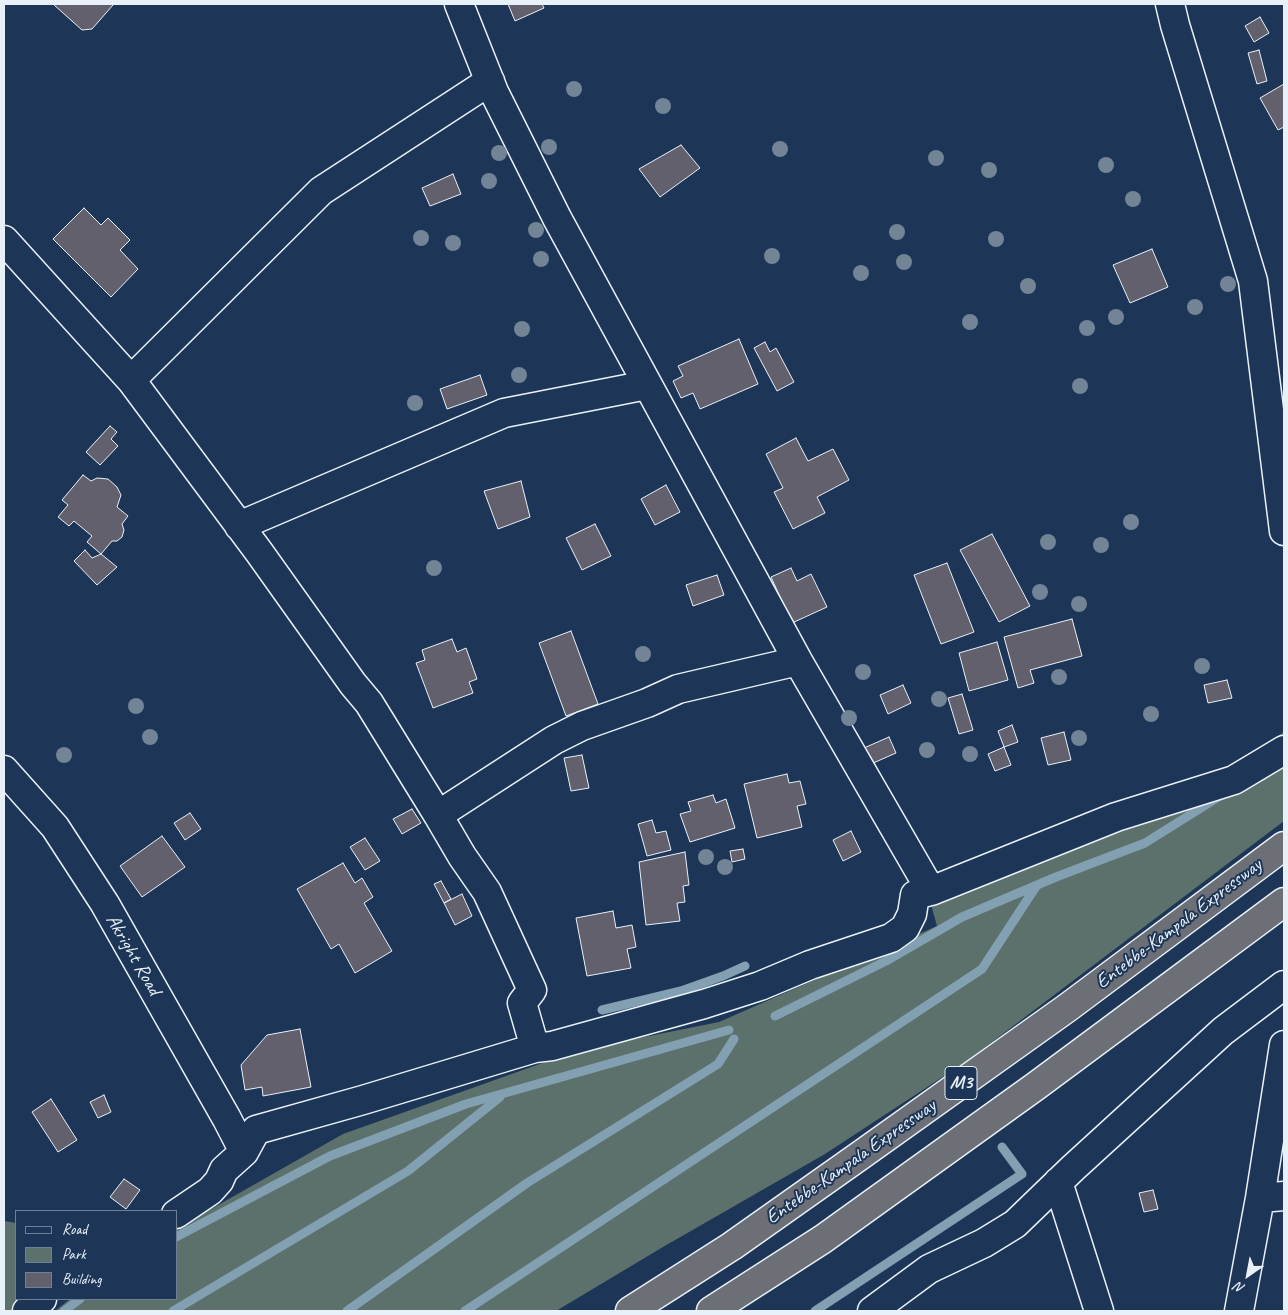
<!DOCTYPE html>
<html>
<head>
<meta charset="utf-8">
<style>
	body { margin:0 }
	#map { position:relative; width:1288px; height:1315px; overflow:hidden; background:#1d3557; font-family:Caveat,sans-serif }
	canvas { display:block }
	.frame { position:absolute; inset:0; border:5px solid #e8f1f8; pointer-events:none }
	.legend { position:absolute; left:15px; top:1210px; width:162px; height:90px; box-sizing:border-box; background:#1d3557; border:1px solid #6e8097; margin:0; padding:6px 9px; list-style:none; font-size:15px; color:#e8f1f8 }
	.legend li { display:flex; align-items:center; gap:10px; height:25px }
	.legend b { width:25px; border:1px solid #6e8097 }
	.north { position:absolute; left:1223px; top:1250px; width:50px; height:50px; -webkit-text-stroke:4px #1d3557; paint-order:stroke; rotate:213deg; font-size:14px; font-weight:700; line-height:20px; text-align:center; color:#e8f1f8 }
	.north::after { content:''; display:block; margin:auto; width:18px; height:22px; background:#e8f1f8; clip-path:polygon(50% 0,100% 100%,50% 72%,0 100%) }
</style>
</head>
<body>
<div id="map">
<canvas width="1288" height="1315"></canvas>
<div class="frame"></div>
<ul class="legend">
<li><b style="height:6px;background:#1d3557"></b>Road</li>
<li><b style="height:14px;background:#5c706c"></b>Park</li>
<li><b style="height:14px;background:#63606e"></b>Building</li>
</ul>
<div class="north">N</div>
</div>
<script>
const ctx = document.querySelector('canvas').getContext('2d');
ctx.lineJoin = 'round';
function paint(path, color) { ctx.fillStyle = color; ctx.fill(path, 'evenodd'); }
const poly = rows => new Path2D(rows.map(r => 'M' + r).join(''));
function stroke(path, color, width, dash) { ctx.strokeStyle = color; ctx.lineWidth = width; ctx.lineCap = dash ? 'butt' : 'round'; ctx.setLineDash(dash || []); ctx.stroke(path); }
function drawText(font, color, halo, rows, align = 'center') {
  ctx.font = font + ' Caveat,sans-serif'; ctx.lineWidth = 4; ctx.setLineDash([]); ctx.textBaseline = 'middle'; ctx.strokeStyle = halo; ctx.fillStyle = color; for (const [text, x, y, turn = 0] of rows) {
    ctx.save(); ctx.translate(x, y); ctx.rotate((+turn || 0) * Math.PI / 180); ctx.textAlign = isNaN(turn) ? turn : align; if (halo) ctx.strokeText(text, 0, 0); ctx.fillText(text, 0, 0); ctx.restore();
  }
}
const green = poly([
	[1284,732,1284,821,967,1061,825,1154,663,1247,556,1311,55,1311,70,1299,176,1299,176,1229,343,1134,579,1050,719,1022,937,926,926,887,1204,783],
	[4,1221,16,1223,16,1299,46,1299,30,1311,4,1311]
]);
const stream = poly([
	[602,1010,681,991,723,976,745,966],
	[775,1016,886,961,962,917,1056,877,1145,843,1220,796],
	[176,1237,330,1156,466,1104,729,1030],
	[64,1311,80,1299],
	[173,1311,408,1171,500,1097],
	[347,1311,527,1183,718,1064,734,1039],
	[465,1311,982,969,1037,885],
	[815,1311,1022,1174,1002,1147]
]);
const building = poly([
	[53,4,111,4,113,5,92,29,82,30,53,4],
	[508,4,542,4,544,8,515,21,508,4],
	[1260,17,1269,33,1254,42,1245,26,1260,17],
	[1259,50,1267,81,1257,84,1248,53,1259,50],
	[1284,84,1284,127,1278,130,1260,98,1284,84],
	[681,145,700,168,660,197,639,169,681,145],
	[453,174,461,194,430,206,422,188,453,174],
	[84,208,101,225,108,218,130,240,120,250,138,269,111,297,53,239,84,208],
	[1152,249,1168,287,1130,303,1113,265,1152,249],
	[739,339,758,384,700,409,693,393,681,398,673,381,683,376,678,366,739,339],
	[765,342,770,352,776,348,794,382,777,391,754,348,765,342],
	[480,375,487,395,447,409,440,389,480,375],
	[110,426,117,432,111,439,118,446,100,465,86,452,110,426],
	[796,438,808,461,833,449,849,480,817,497,825,513,793,529,774,492,783,488,766,454,796,438],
	[83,475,91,481,97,478,108,479,117,487,121,495,117,507,128,516,122,524,124,530,122,537,117,541,112,541,101,554,87,542,92,536,74,521,69,526,58,517,68,505,62,500,83,475],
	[521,481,530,517,498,529,484,491,521,481],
	[666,485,680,512,655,525,641,499,666,485],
	[595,524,611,556,582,570,566,538,595,524],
	[992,534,1030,606,999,622,960,550,992,534],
	[85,550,92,558,101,554,117,567,97,585,74,561,85,550],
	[947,563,974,632,941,644,914,575,947,563],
	[791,568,797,581,811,574,827,607,792,623,771,577,791,568],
	[717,575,724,595,693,606,686,585,717,575],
	[1072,619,1082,656,1030,670,1034,683,1018,688,1004,637,1072,619],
	[571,631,598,704,566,716,539,643,571,631],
	[452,639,457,652,466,648,477,679,469,682,473,693,433,708,416,663,425,660,422,650,452,639],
	[997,642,1008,680,969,691,959,653,997,642],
	[1227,680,1232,698,1208,703,1204,685,1227,680],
	[903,685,911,703,888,714,880,695,903,685],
	[962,694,973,730,959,734,948,698,962,694],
	[1012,725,1018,742,1004,747,998,731,1012,725],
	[1064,732,1071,760,1048,765,1041,738,1064,732],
	[889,737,896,753,871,764,864,748,889,737],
	[1004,747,1011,765,995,771,988,754,1004,747],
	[582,755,589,788,571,791,564,758,582,755],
	[787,774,789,783,800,781,806,804,797,806,802,827,757,838,744,784,787,774],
	[713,795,716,803,726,799,735,828,690,842,680,814,691,811,688,802,713,795],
	[412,809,421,823,402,834,393,819,412,809],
	[190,813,201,829,185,840,174,823,190,813],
	[652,820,656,833,666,831,671,850,647,856,638,824,652,820],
	[851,831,861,852,843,861,833,840,851,831],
	[162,836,185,867,142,897,120,866,162,836],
	[365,838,380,861,365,870,350,847,365,838],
	[743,849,745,859,732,862,730,851,743,849],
	[685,852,689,885,683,886,685,902,677,903,680,921,646,925,639,862,685,852],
	[343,863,355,883,362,878,373,897,364,903,392,951,355,973,339,944,331,949,297,889,343,863],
	[441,881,451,899,444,903,434,884,441,881],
	[462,894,472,916,455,925,444,903,462,894],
	[613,911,616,928,632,925,636,947,627,949,631,968,587,976,576,918,613,911],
	[300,1029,311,1087,263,1096,262,1087,245,1090,241,1065,267,1035,300,1029],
	[104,1095,111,1112,98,1118,90,1102,104,1095],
	[51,1099,77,1140,58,1152,32,1112,51,1099],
	[124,1179,140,1190,126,1209,110,1197,124,1179],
	[1153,1190,1158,1209,1144,1212,1139,1193,1153,1190]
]);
const street = poly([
	[459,4,494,92,557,218,798,661,931,891,1116,817,1234,780,1284,750],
	[1170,4,1175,25,1253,281,1284,531],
	[4,240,131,380,259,552,353,684,369,703,438,815,462,856,487,892,532,990,522,1003,535,1048,363,1100,256,1130,244,1152,224,1170,219,1181,210,1191,176,1214],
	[131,380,321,191,490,81],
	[239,526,504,413,647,385],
	[4,770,55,827,105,904,227,1119,244,1152],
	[438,815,554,740,582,726,647,703,678,689,798,661],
	[535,1048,552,1046,704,1004,760,986,810,965,891,938,905,928,912,914,915,895,931,891],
	[1058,1182,1099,1311],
	[1260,1198,1284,1196],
	[27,1311,42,1299],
	[872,1311,929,1269,984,1243,1015,1224,1073,1168,1223,1031,1284,985],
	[1239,1311,1260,1198,1284,1045]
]);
const highway = poly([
	[630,1311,732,1246,858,1157,1067,1008,1284,846],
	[711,1311,823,1239,1036,1086,1284,902]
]);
const trees = [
	[574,89],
	[663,106],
	[549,147],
	[780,149],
	[499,153],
	[936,158],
	[1106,165],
	[989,170],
	[489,181],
	[1133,199],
	[536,230],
	[897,232],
	[421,238],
	[996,239],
	[453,243],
	[772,256],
	[541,259],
	[904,262],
	[861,273],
	[1228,284],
	[1028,286],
	[1195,307],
	[1116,317],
	[970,322],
	[1087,328],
	[522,329],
	[519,375],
	[1080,386],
	[415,403],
	[1131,522],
	[1048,542],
	[1101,545],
	[434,568],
	[1040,592],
	[1079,604],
	[643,654],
	[1202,666],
	[863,672],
	[1059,677],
	[939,699],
	[136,706],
	[1151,714],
	[849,718],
	[150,737],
	[1079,738],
	[927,750],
	[970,754],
	[64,755],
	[706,857],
	[725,867]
];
const shields = [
	[961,1083,32]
];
const shieldNames = [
	["M3",961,1083]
];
const streetNames = [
	["Entebbe-Kampala Expressway",1179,924,-37],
	["Akright Road",133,955,60],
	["Entebbe-Kampala Expressway",851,1162,-35]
];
paint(green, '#5c706c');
stroke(stream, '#82a0b1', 9);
paint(building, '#63606e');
stroke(building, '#e8f1f8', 1);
stroke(street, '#e8f1f8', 31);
stroke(highway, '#e8f1f8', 31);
stroke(street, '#1d3557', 28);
stroke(highway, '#6c6f75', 28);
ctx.fillStyle = '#728495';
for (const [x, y] of trees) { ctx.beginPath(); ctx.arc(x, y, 8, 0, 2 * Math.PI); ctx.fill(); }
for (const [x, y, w] of shields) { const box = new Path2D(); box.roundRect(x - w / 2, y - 16.5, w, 33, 4); ctx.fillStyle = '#1d3557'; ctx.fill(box); stroke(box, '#e8f1f8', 1); }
drawText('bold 19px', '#e8f1f8', null, shieldNames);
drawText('20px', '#e8f1f8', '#1d3557', streetNames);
</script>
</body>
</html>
